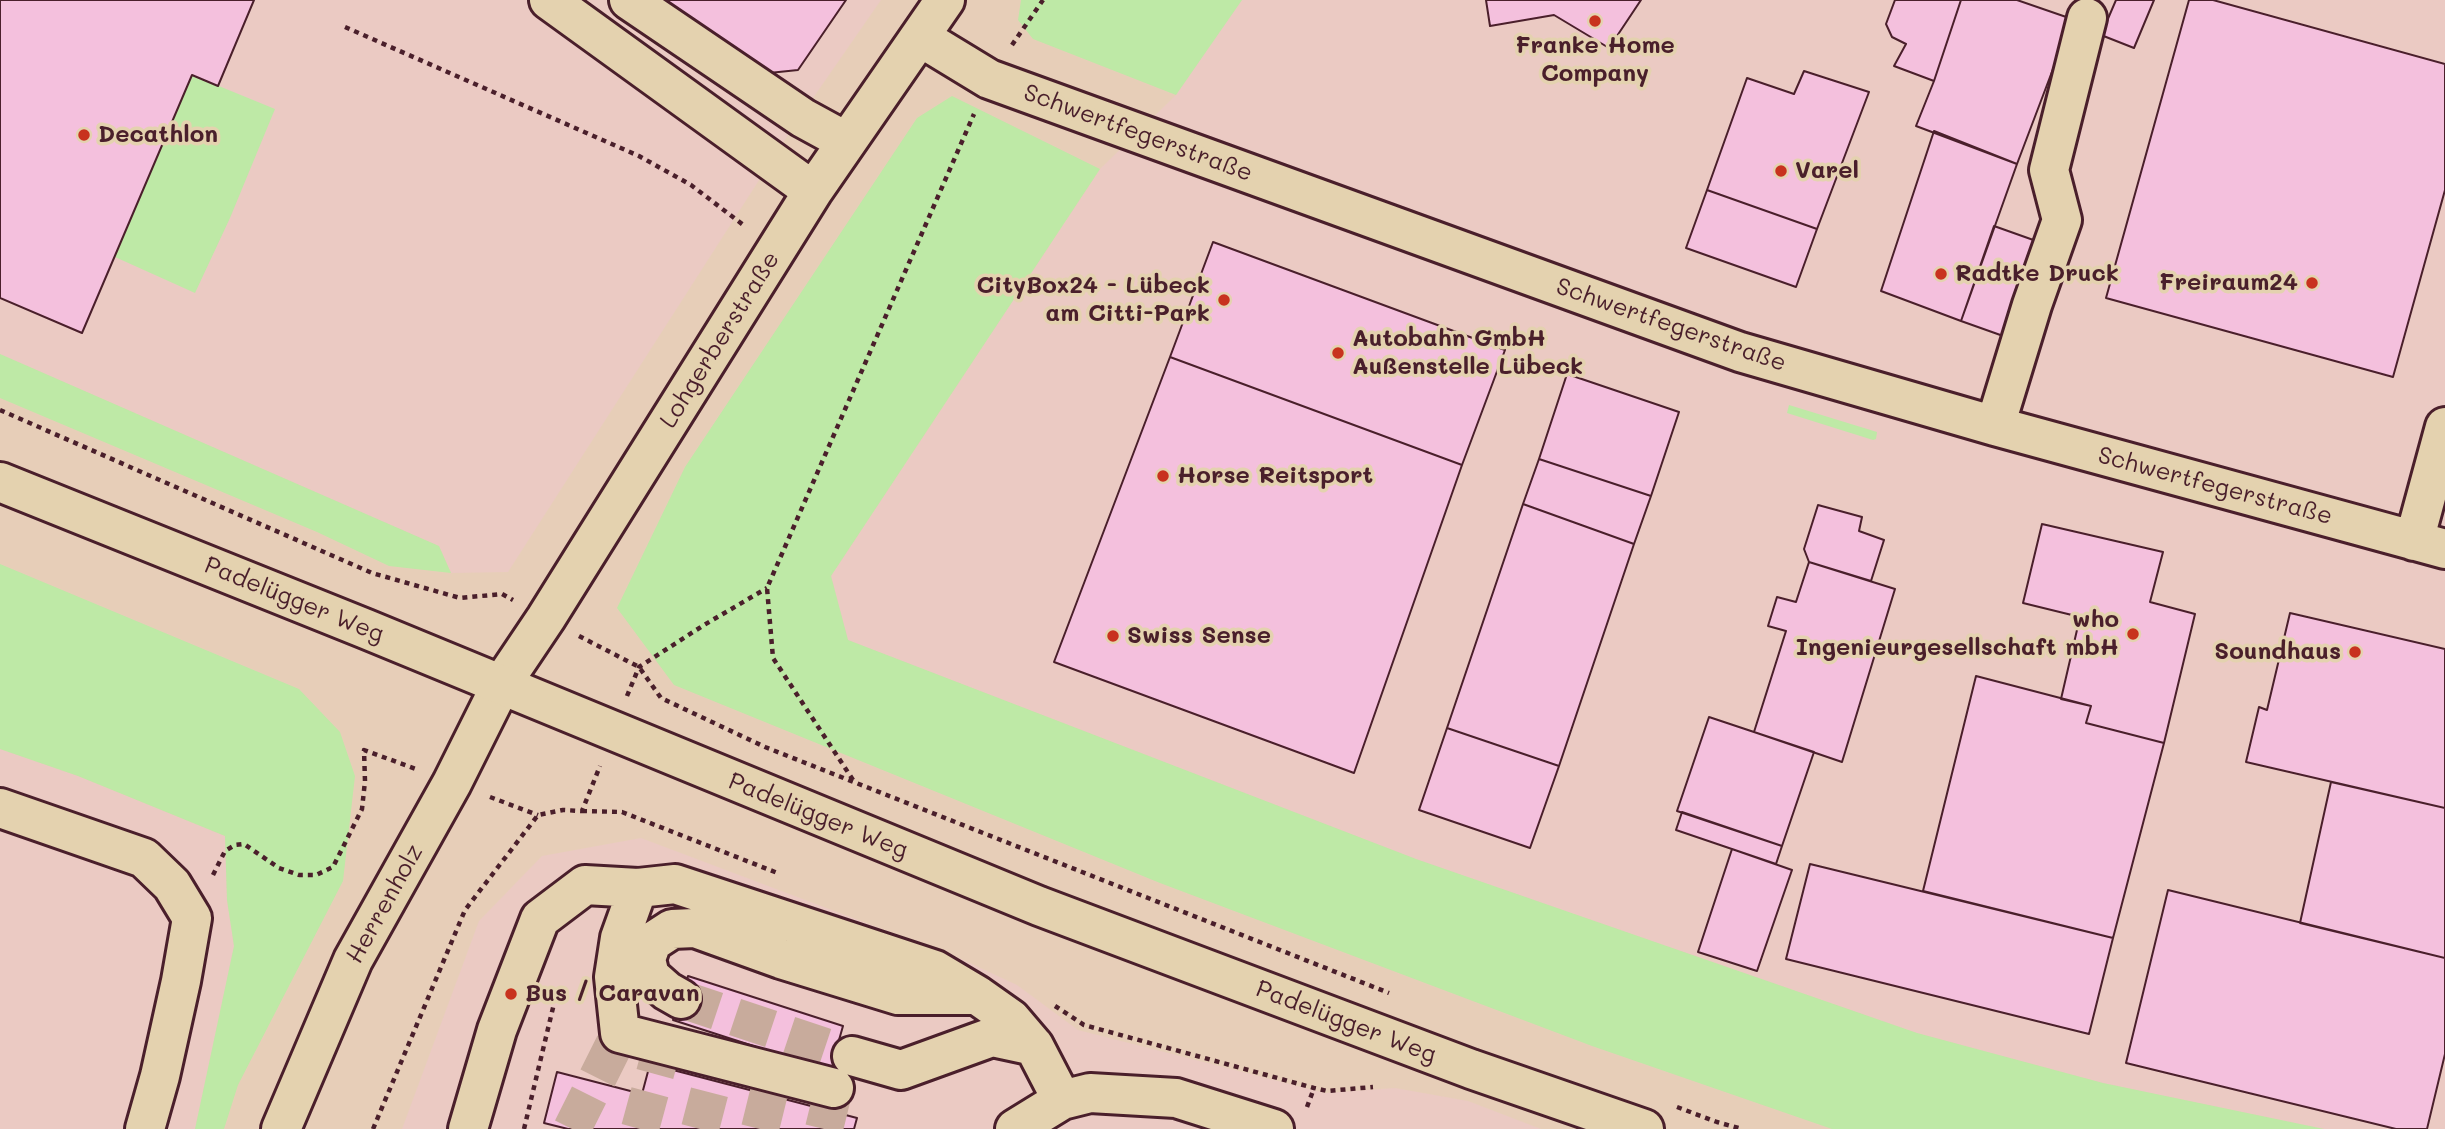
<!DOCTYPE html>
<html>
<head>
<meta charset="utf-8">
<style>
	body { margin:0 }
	canvas { display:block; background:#e7ceb8 }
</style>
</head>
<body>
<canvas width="2445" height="1129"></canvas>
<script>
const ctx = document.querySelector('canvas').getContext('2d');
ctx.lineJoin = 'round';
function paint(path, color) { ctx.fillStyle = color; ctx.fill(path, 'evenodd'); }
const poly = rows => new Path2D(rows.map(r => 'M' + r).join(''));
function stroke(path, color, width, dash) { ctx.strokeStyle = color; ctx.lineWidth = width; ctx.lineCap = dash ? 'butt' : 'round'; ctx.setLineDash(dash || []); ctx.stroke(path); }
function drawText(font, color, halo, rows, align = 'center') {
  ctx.font = font + ' Mali,sans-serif'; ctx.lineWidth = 7; ctx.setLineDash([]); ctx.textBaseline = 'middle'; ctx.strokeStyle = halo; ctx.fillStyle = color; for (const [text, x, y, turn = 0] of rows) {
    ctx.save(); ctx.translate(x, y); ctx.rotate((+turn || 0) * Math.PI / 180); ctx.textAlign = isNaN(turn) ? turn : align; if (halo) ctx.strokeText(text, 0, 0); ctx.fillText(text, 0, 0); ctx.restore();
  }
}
const built = poly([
	[0,0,881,0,795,124,508,572,451,573,439,546,0,354],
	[1241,0,2445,0,2445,1129,2324,1129,2103,1083,1917,1033,1416,859,848,640,831,576,1100,169,1176,95],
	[0,749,78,776,225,836,227,900,234,946,195,1129,0,1129],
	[641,838,959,958,1017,985,1078,1030,1325,1093,1395,1088,1468,1101,1541,1129,402,1129,479,921,542,856]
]);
const green = poly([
	[1021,0,1242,0,1176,95,1033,39,1018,20],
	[192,75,275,109,230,218,195,293,115,257],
	[952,96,1100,169,831,576,848,640,1416,859,1917,1033,2103,1083,2324,1129,1832,1129,1592,1046,1160,883,674,685,617,608,685,467,917,118],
	[0,354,439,546,451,573,389,566,317,532,0,398],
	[1789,405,1877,432,1876,439,1873,440,1787,413],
	[0,564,299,689,340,732,355,776,343,881,238,1085,224,1129,195,1129,234,946,227,900,225,836,78,776,0,749]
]);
const building = poly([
	[0,0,254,0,218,86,192,75,82,333,0,298,0,0],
	[662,0,846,0,798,70,769,73,662,0],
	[1486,0,1641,0,1609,48,1554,15,1490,26,1486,0],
	[1895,0,1961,0,1934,81,1894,66,1906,44,1892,37,1886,24,1895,0],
	[1961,0,2017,0,2072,19,2017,164,1916,126,1934,81,1961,0],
	[2116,0,2154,0,2134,48,2101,35,2116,0],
	[2189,0,2213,0,2445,64,2445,190,2393,377,2106,298,2189,0],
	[1804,71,1869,92,1817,229,1707,190,1747,78,1794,94,1804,71],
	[1934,131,2017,164,1961,321,1881,291,1934,131],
	[1707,190,1817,229,1796,287,1686,248,1707,190],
	[1994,226,2039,242,2006,337,1961,321,1994,226],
	[1213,242,1505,350,1462,465,1170,357,1213,242],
	[1170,357,1462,465,1354,773,1054,662,1170,357],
	[1567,374,1679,412,1651,496,1539,459,1567,374],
	[1539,459,1651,496,1634,544,1523,504,1539,459],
	[1523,504,1634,544,1559,766,1447,728,1523,504],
	[1818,505,1862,517,1859,531,1884,540,1871,581,1809,562,1804,549,1818,505],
	[2042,524,2163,552,2150,602,2195,614,2164,743,2086,723,2091,706,2061,699,2080,617,2023,603,2042,524],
	[1809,562,1895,589,1842,762,1754,732,1786,631,1768,626,1777,597,1796,602,1809,562],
	[2290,613,2445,649,2445,808,2246,762,2259,707,2267,710,2290,613],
	[1976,676,2091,706,2086,723,2164,743,2113,938,1923,891,1976,676],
	[1709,717,1814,752,1782,846,1677,811,1709,717],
	[1447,728,1559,766,1530,848,1419,810,1447,728],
	[2331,782,2445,808,2445,958,2300,923,2331,782],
	[1682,812,1782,846,1776,864,1676,830,1682,812],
	[1732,849,1792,870,1757,971,1698,952,1732,849],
	[1810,864,2113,938,2089,1034,1786,959,1810,864],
	[2168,890,2445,958,2445,1054,2427,1129,2396,1129,2126,1063,2168,890],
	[688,976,843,1026,839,1040,855,1045,846,1076,673,1020,688,976],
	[650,1064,857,1118,854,1129,568,1129,544,1123,557,1072,642,1094,650,1064]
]);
const minorTunnel = poly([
	[681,999,852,1056],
	[572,1129,620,1033],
	[640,1129,663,1044],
	[700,1129,718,1059],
	[760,1129,774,1072],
	[824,1129,834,1088]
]);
const path = poly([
	[345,27,639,156,691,185,746,227],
	[1012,45,1043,0],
	[0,410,372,573,460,598,502,594,513,600],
	[579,636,639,667,661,698,765,747,1389,993],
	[627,696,639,667,704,625,767,588],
	[853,780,773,658,767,588,974,114],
	[490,797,538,815],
	[582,811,622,812,780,874],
	[213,875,225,851,235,845,244,844,279,868,299,875,316,875,333,867,362,809,365,781,364,750,416,769],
	[1055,1006,1084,1025,1314,1088,1327,1091,1373,1087],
	[1307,1107,1314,1088],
	[1677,1107,1717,1122,1742,1129],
	[373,1129,465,910,538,815,563,810,582,811,600,766],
	[524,1129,557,991]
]);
const minor = poly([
	[549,0,813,191],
	[629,0,803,118,847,142],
	[920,37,989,79,1740,352,1995,426,2445,549],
	[1995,426,2032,305,2062,220,2049,170,2087,18],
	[2414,541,2445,427],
	[0,808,144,858,172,885,192,918,181,981,160,1076,145,1129],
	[681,999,667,991,650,976,646,959,652,942,672,929,695,928,781,959,898,995,977,995],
	[852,1056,901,1070,992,1037,1034,1046],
	[834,1088,620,1033,614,977,620,938,638,888,675,884,935,970,977,995,1011,1019,1034,1046,1062,1100],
	[281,1129,353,960,452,783,501,685,546,618,813,191,945,0],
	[468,1129,497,1030,540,919,585,885,638,888],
	[1015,1129,1062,1100,1090,1093,1176,1098,1274,1129]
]);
const major = poly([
	[0,482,366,629,1039,906,1471,1069,1644,1129]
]);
const markers = [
	[1595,21,7,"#c8321e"],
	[84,135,7,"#c8321e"],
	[1781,171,7,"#c8321e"],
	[1941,274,7,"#c8321e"],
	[2312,283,7,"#c8321e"],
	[1224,300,7,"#c8321e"],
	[1338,353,7,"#c8321e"],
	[1163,476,7,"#c8321e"],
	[2133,634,7,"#c8321e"],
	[1113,636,7,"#c8321e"],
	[2355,652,7,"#c8321e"],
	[511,994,7,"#c8321e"]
];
const poiNames = [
	["Franke Home",1595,46,"center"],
	["Company",1595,74,"center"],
	["Decathlon",98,135],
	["Varel",1795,171],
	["Radtke Druck",1955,274],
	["Freiraum24",2298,283,"right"],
	["CityBox24 - Lübeck",1210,286,"right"],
	["am Citti-Park",1210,314,"right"],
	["Autobahn GmbH",1352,339],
	["Außenstelle Lübeck",1352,367],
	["Horse Reitsport",1177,476],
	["who",2119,620,"right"],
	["Ingenieurgesellschaft mbH",2119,648,"right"],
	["Swiss Sense",1127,636],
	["Soundhaus",2341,652,"right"],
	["Bus / Caravan",525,994]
];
const streetNames = [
	["Schwertfegerstraße",1138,133,20],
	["Schwertfegerstraße",1671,325,19],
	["Lohgerberstraße",720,340,-58],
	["Schwertfegerstraße",2215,486,15],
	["Padelügger Weg",294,600,22],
	["Padelügger Weg",818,816,22],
	["Herrenholz",385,904,-61],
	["Padelügger Weg",1346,1022,21]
];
paint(built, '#ebcac3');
paint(green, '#bee9a6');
paint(building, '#f4c0dd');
stroke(building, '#4a1f2b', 2);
stroke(minorTunnel, '#c8ab9c', 38, [38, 19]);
stroke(minor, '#4a1f2b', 44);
stroke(major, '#4a1f2b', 44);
stroke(path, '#4a1f2b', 4.5, [5, 5]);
stroke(minor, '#e4d2af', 38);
stroke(major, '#e4d2af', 38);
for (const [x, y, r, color] of markers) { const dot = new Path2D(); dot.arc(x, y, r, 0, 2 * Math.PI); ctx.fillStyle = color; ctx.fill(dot); stroke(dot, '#e4d2af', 2.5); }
drawText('bold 24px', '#4a1f2b', '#e4d2af', poiNames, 'left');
drawText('24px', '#4a1f2b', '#e4d2af', streetNames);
</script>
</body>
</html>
